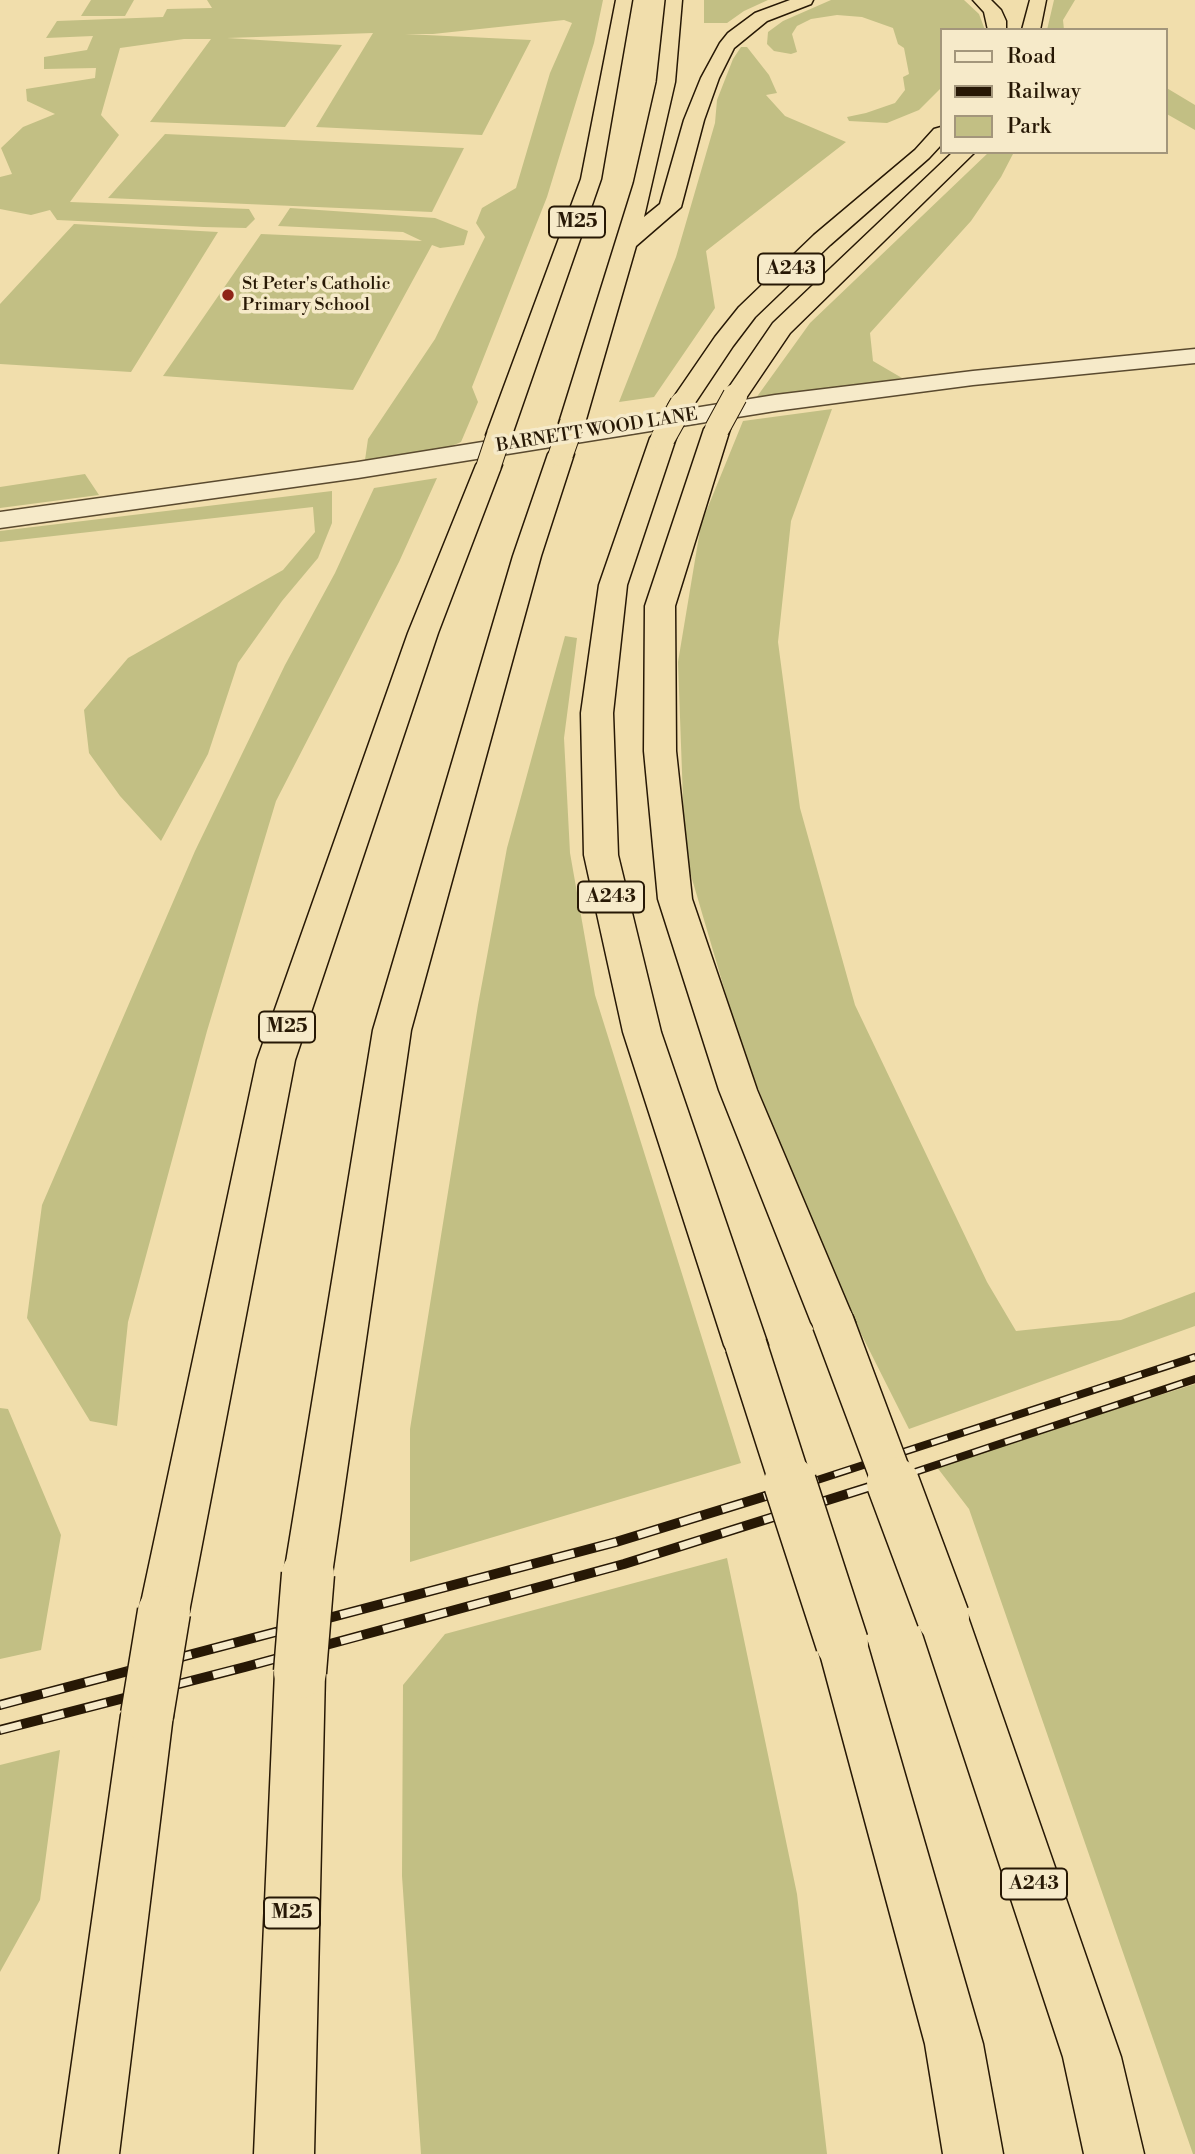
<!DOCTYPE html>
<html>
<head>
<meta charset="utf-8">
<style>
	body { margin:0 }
	#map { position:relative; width:1195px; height:2154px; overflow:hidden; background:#f1deac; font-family:"Libre Bodoni",serif }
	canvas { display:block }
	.legend { position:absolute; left:940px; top:28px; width:228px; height:126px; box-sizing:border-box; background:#f6eac9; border:2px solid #a3967b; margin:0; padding:9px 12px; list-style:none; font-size:21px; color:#271805 }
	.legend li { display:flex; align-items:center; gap:14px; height:35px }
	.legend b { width:35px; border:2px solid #a3967b }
</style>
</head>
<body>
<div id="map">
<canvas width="1195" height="2154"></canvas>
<ul class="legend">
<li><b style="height:9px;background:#f6eac9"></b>Road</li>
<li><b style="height:9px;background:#271805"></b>Railway</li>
<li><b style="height:19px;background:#c2bf84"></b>Park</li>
</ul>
</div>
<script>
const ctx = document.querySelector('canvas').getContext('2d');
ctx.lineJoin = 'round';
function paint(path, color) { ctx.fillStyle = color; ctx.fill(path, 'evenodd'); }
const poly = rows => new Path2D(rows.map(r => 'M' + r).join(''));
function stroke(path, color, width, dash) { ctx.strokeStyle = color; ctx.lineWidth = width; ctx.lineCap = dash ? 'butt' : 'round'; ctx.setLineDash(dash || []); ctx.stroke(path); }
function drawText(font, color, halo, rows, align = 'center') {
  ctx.font = font + ' "Libre Bodoni",serif'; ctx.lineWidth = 7; ctx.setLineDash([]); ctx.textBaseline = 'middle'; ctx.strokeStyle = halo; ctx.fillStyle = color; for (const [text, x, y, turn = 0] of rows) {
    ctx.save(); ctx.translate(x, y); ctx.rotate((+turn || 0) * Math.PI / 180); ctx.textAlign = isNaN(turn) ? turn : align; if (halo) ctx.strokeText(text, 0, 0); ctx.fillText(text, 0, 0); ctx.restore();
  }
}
const green = poly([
	[91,0,134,0,125,16,81,16],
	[207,0,603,0,594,43,547,197,472,387,478,402,461,442,442,450,365,460,368,439,435,339,485,237,476,223,482,208,516,188,550,73,572,23,564,20,433,34,405,34,531,40,482,135,316,127,373,33,227,38,342,45,285,127,150,122,211,39,184,39,120,48,101,115,119,135,70,202,249,209,255,219,246,228,204,227,57,220,50,210,31,215,0,209,0,177,12,174,1,148,23,127,55,114,27,101,26,89,95,78,96,68,44,69,44,57,87,50,93,36,46,38,57,21,163,17,167,9,212,8],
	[704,0,768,0,744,11,727,23,704,23],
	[831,0,964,0,979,14,985,30,941,30,941,88,919,110,887,123,849,121,847,117,866,113,895,103,905,90,903,77,909,74,904,48,898,44,893,28,862,17,837,15,811,19,797,26,792,34,797,52,791,54,774,51,767,44,768,32,783,21],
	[1054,0,1075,0,1063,20,1064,30,1047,30],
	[741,47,747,47,769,75,777,93,766,95,785,116,846,142,706,251,715,308,654,397,619,402,676,257,715,123,717,100,733,59],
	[1165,87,1195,105,1195,130,1165,113],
	[165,134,464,148,432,212,108,198],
	[989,152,1014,152,1001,177,971,221,870,333,873,361,902,378,875,384,756,398,810,323],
	[290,208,435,218,468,231,464,245,440,248,432,245,353,390,163,376,261,234,422,241,403,232,278,226],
	[74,224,218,232,131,372,0,364,0,304],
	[832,409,791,521,778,642,800,808,855,1005,987,1282,1016,1331,1121,1320,1195,1292,1195,1326,909,1429,836,1284,741,1046,685,855,678,662,701,524,743,421],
	[85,474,99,495,0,508,0,487],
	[437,478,399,562,276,801,207,1031,128,1322,117,1426,90,1421,27,1318,42,1205,195,851,285,665,335,573,374,488],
	[332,491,332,523,318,558,282,601,238,663,208,754,161,841,120,796,89,753,84,710,128,658,283,570,315,532,313,507,0,542,0,531],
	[565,636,577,638,564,738,570,853,595,995,741,1463,410,1562,410,1429,478,1005,507,848],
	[1195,1384,1195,2154,1193,2154,969,1509,936,1466],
	[0,1408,8,1409,61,1535,41,1650,0,1659],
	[727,1558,797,1894,827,2154,421,2154,402,1876,403,1685,445,1634],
	[60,1750,40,1900,0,1972,0,1765]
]);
const minor = poly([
	[1195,349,1195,363,973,385,775,411,358,478,0,528,0,512,358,462,775,395,973,371,1195,349]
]);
const highway = poly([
	[616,0,632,0,601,179,512,435,508,440,499,443,490,440,486,435,581,179,616,0],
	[666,0,682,0,675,82,644,217,660,204,684,120,701,78,720,43,728,33,755,13,790,0,813,0,811,4,767,21,734,48,719,78,704,120,681,207,636,246,585,423,581,428,572,431,563,428,559,423,634,183,657,82,666,0],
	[973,0,991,0,1001,10,1006,21,1006,30,988,30,984,12,973,0],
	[1030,0,1046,0,1040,30,1022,30,1030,0],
	[941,127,941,145,929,158,830,245,755,317,733,346,691,409,682,412,673,409,669,404,715,337,739,307,814,235,915,150,934,129,941,127],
	[953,152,975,152,790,333,744,401,735,403,726,401,723,396,773,323,953,152],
	[717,421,726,424,730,429,675,606,676,751,692,899,757,1090,855,1322,848,1334,833,1339,818,1334,811,1322,719,1090,658,899,644,751,645,606,704,429,708,424,717,421],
	[663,430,672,433,676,438,627,585,613,713,618,855,661,1032,768,1345,762,1357,746,1363,730,1357,724,1345,623,1032,584,855,581,713,599,585,650,438,654,433,663,430],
	[561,446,570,448,574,454,541,556,411,1030,332,1574,325,1589,308,1596,291,1589,284,1574,373,1030,513,556,548,454,552,448,561,446],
	[489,457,498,459,502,465,438,633,295,1060,189,1612,181,1628,164,1634,147,1628,139,1612,257,1060,408,633,476,465,480,459,489,457],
	[943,1595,960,1601,968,1617,1121,2057,1144,2154,1084,2154,1063,2057,918,1617,926,1601,943,1595],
	[842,1620,860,1627,867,1643,983,2044,1003,2154,943,2154,925,2044,817,1643,824,1627,842,1620],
	[300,1649,318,1656,325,1672,314,2154,254,2154,275,1672,282,1656,300,1649],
	[147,1691,165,1698,173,1715,119,2154,59,2154,121,1715,129,1698,147,1691]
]);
const railFar1 = poly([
	[802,1485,1195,1357],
	[876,1485,1195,1379]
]);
const rail = poly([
	[0,1705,616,1542,808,1483],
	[0,1730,245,1667,624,1564,882,1483]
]);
const highwayBridgeFar2 = poly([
	[717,429,735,396],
	[663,438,682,404],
	[561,454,572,423],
	[489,465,499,435]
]);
const highwayBridgeFar1 = poly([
	[833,1322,894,1485],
	[746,1345,791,1485]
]);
const highwayBridge = poly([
	[790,1483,842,1643],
	[893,1483,943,1617],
	[300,1672,308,1574],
	[147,1715,164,1612]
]);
const markers = [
	[228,295,7,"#8f2418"]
];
const farPoinames = [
	["St Peter's Catholic",242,285],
	["Primary School",242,306]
];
const farStreetnames = [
	["BARNETT WOOD LANE",597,431,-9]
];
const shields = [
	[577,222,56],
	[791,269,66],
	[611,897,66],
	[287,1027,56],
	[1034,1884,66],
	[292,1913,56]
];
const shieldNames = [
	["M25",577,222],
	["A243",791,269],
	["A243",611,897],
	["M25",287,1027],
	["A243",1034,1884],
	["M25",292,1913]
];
paint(green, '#c2bf84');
stroke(minor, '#5a4a2f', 3);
stroke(highway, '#271805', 3);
paint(minor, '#f6eac9');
paint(highway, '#f1deac');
stroke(railFar1, '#271805', 8);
stroke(rail, '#271805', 10);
stroke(railFar1, '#f6eac9', 5, [17]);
stroke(rail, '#f6eac9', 7, [22]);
stroke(highwayBridgeFar2, '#271805', 26, []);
stroke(highwayBridgeFar1, '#271805', 44, []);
stroke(highwayBridge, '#271805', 55, []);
stroke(highwayBridgeFar2, '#f1deac', 24);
stroke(highwayBridgeFar1, '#f1deac', 41);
stroke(highwayBridge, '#f1deac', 52);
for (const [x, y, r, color] of markers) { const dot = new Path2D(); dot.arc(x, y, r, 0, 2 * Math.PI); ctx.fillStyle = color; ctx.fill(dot); stroke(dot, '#f6eac9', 2.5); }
drawText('18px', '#271805', '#f6eac9', farPoinames, 'left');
drawText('18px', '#271805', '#f6eac9', farStreetnames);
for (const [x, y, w] of shields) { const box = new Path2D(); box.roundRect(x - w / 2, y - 15.5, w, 31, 5); ctx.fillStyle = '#f6eac9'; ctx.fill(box); stroke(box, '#271805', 2); }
drawText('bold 19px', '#271805', null, shieldNames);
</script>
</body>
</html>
